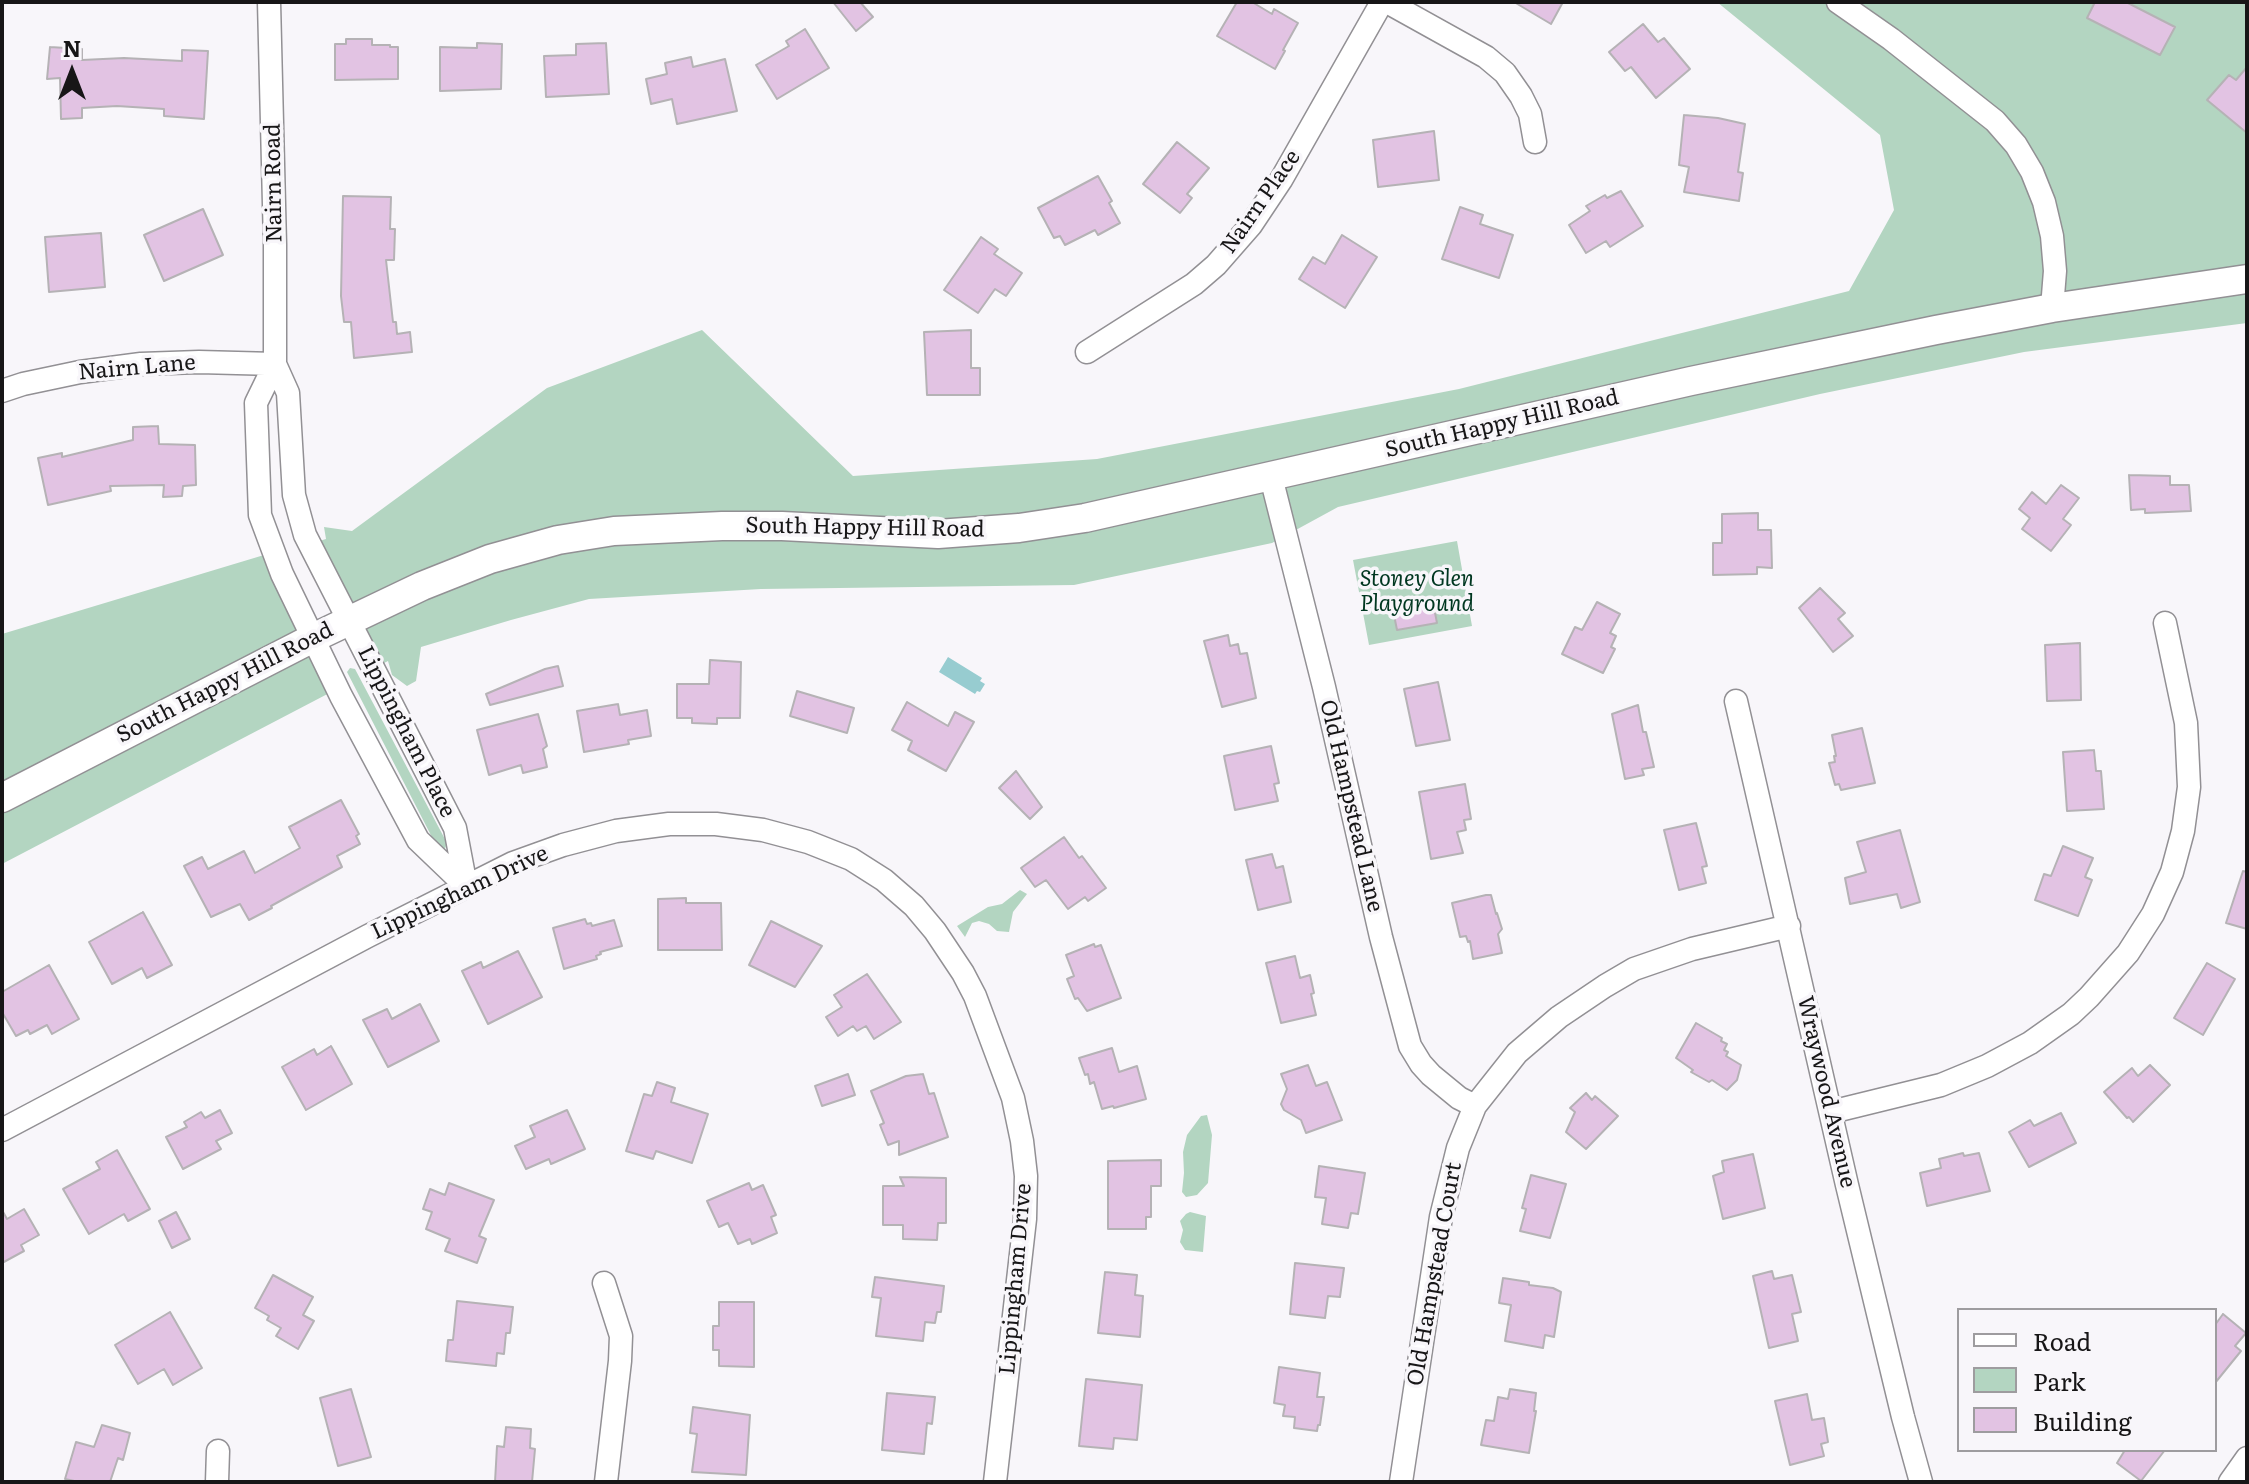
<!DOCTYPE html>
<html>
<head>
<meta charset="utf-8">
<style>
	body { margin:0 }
	#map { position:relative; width:2249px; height:1484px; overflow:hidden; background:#f8f6fa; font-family:Literata,serif }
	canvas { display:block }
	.frame { position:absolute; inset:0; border:4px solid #171617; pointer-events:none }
	.legend { position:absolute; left:1957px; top:1308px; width:260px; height:144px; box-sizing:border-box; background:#f8f6fa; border:2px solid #9e9c9f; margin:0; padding:10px 14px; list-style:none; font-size:24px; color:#171617 }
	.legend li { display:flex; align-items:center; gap:16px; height:40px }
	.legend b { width:40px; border:2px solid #9e9c9f }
	.north { position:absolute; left:32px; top:32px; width:80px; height:80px; -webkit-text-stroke:6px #f8f6fa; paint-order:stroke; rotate:0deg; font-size:22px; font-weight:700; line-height:32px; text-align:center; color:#171617 }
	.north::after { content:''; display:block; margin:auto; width:28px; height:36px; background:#171617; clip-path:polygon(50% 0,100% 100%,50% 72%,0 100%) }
</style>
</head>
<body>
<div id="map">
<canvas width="2249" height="1484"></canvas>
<div class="frame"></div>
<ul class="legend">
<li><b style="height:10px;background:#fff"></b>Road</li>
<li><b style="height:22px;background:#b3d5c1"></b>Park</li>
<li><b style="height:22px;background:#e2c3e3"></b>Building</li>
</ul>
<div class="north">N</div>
</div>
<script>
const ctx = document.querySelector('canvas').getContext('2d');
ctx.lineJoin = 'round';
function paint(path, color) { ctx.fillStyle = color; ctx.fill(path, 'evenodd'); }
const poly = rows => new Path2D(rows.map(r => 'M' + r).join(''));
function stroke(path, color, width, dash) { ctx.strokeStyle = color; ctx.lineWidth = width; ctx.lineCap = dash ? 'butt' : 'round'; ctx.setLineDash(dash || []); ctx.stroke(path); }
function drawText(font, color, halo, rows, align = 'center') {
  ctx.font = font + ' Literata,serif'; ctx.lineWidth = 7; ctx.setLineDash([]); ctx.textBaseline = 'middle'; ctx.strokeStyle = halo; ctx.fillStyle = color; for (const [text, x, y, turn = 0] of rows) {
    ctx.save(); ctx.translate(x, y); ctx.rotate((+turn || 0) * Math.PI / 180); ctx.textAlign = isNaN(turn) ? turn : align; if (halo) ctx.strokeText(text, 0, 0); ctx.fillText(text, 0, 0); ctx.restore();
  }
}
const green = poly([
	[1717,2,2247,2,2247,323,2024,352,1820,394,1338,507,1272,543,1074,585,761,589,589,599,511,620,421,647,416,681,407,686,392,675,388,661,374,668,309,544,326,539,324,527,352,531,547,388,702,330,853,476,1097,459,1459,389,1849,291,1894,210,1880,135],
	[1457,541,1472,626,1369,645,1353,560],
	[274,552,337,689,2,864,2,634],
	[350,668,355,669,447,843,445,849,437,847,347,672],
	[1020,890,1027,894,1013,912,1009,932,997,931,989,924,979,921,972,923,965,937,957,926,988,907,1002,904],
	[1207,1115,1212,1135,1208,1183,1197,1195,1186,1197,1182,1192,1184,1173,1183,1152,1187,1135,1201,1116],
	[1190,1212,1206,1216,1203,1252,1185,1250,1180,1242,1183,1230,1180,1221,1186,1214]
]);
const water = poly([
	[948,657,982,678,980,681,985,684,980,692,977,691,975,694,939,672]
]);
const building = poly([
	[833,2,860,2,873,17,856,31,833,2],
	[1237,2,1252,2,1272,14,1274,9,1298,23,1283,50,1285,51,1275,69,1217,36,1237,2],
	[1514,2,1563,2,1551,24,1514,2],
	[2095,2,2126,2,2175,27,2160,55,2087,18,2095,2],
	[1643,24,1658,42,1664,38,1690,69,1656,98,1631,67,1625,71,1609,52,1643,24],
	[805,29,829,68,777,99,756,65,789,46,786,41,805,29],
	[346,39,372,39,372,45,390,45,390,47,398,47,398,79,335,80,335,44,346,44,346,39],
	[477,43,502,44,501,89,440,91,440,47,477,48,477,43],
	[606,43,609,94,546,97,544,56,576,55,576,44,606,43],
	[50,47,82,49,82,60,124,58,182,61,182,50,208,51,204,119,164,116,164,109,117,106,82,108,82,118,61,119,60,78,47,79,50,47],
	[691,57,693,67,725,59,737,111,677,124,672,99,651,104,646,79,667,74,665,63,691,57],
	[2247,67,2247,133,2207,100,2229,75,2236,80,2247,67],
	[1684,115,1718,118,1745,124,1738,172,1743,173,1739,201,1684,192,1689,167,1679,165,1684,115],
	[1434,131,1439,180,1378,187,1373,140,1434,131],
	[1177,142,1209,168,1187,194,1192,198,1180,213,1143,184,1177,142],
	[1098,176,1112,201,1109,203,1120,223,1098,235,1095,230,1065,245,1060,236,1054,238,1038,208,1098,176],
	[1621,191,1643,226,1610,247,1606,241,1586,253,1569,225,1590,211,1586,206,1605,195,1607,198,1621,191],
	[343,196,391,197,390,229,395,229,394,260,386,260,393,322,396,322,397,334,410,332,412,352,354,358,351,322,344,322,341,296,343,196],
	[1460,207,1483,215,1480,224,1513,235,1499,278,1442,259,1460,207],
	[203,209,223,255,164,281,144,235,203,209],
	[101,233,105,287,49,292,45,237,101,233],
	[1342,235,1377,257,1345,308,1299,279,1313,257,1325,264,1342,235],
	[981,237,998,249,994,254,1022,273,1006,296,995,289,978,313,944,290,981,237],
	[971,330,971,368,980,368,980,395,927,395,924,332,971,330],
	[158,426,159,444,195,445,196,485,183,486,182,496,163,497,164,485,110,486,111,491,48,505,38,458,62,453,62,457,133,440,133,427,158,426],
	[2129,475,2170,476,2170,485,2189,485,2191,511,2145,513,2145,509,2131,510,2129,475],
	[2061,485,2079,498,2063,519,2071,525,2051,551,2022,529,2030,518,2019,509,2032,492,2046,504,2061,485],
	[1758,513,1758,530,1771,530,1772,568,1757,567,1757,574,1713,575,1713,543,1722,543,1722,514,1758,513],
	[1820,588,1845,613,1838,619,1853,636,1833,652,1799,608,1820,588],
	[1432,597,1437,623,1397,630,1392,605,1432,597],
	[1597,602,1620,614,1610,633,1616,636,1611,647,1615,649,1603,673,1562,654,1575,627,1582,630,1597,602],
	[1228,635,1230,646,1238,644,1240,654,1247,653,1256,698,1222,707,1204,641,1228,635],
	[2080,643,2081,700,2047,701,2045,645,2080,643],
	[710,660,741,662,740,718,717,718,717,724,692,723,692,718,677,718,677,684,709,684,710,660],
	[558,666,563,686,490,705,486,694,545,669,558,666],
	[1438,682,1450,740,1416,746,1404,689,1438,682],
	[797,691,854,708,847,733,790,716,797,691],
	[907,702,948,726,955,712,974,722,946,771,908,750,912,741,892,730,907,702],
	[618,704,620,715,647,710,651,736,628,740,629,744,584,752,577,711,618,704],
	[1638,705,1643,732,1646,732,1654,767,1642,769,1644,775,1625,779,1612,714,1638,705],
	[538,714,547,746,543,749,547,767,523,773,521,765,489,775,477,730,538,714],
	[1862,728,1875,783,1841,790,1839,784,1835,785,1829,763,1835,762,1834,756,1836,756,1832,735,1862,728],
	[1271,746,1279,783,1274,784,1278,801,1235,810,1224,756,1271,746],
	[2094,750,2096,771,2101,771,2104,809,2067,811,2063,752,2094,750],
	[1016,771,1042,807,1030,819,999,788,1016,771],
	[1465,784,1471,819,1464,820,1466,830,1457,832,1463,853,1431,859,1419,792,1465,784],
	[341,800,359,834,356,836,360,844,337,856,342,867,271,906,272,908,249,920,240,904,211,917,184,866,202,857,208,869,244,851,255,873,300,848,289,827,341,800],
	[1696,823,1707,866,1702,867,1706,883,1679,890,1664,830,1696,823],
	[1900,830,1920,902,1901,908,1897,894,1850,904,1845,878,1866,872,1857,842,1900,830],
	[1064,837,1079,858,1082,856,1106,888,1088,901,1085,897,1068,909,1046,880,1035,887,1021,868,1064,837],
	[2063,846,2093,858,2085,877,2092,880,2078,916,2035,900,2044,874,2051,876,2063,846],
	[1272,854,1276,868,1283,866,1291,902,1258,910,1246,860,1272,854],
	[2243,871,2247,872,2247,929,2226,923,2243,871],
	[1486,895,1491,895,1496,914,1497,913,1502,929,1498,934,1502,953,1473,959,1470,941,1468,942,1466,936,1460,937,1452,903,1486,895],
	[686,898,686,903,721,903,722,950,658,950,658,899,686,898],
	[143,912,172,965,147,978,142,968,112,984,89,942,143,912],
	[585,919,587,924,591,923,592,926,614,920,622,946,600,952,601,954,596,956,597,959,564,969,553,928,585,919],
	[771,921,822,946,795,987,749,965,771,921],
	[1094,944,1095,947,1101,945,1121,998,1087,1011,1078,998,1075,999,1067,979,1074,976,1066,955,1094,944],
	[518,951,542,997,488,1024,462,971,481,962,483,968,518,951],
	[1295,956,1300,978,1310,975,1314,993,1311,994,1316,1015,1281,1023,1266,963,1295,956],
	[2207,963,2235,979,2203,1035,2174,1018,2207,963],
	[49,965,79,1019,52,1034,47,1025,30,1034,28,1030,16,1036,2,1012,2,992,49,965],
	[867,974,901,1022,874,1039,866,1026,857,1031,853,1026,838,1036,826,1017,842,1007,834,995,867,974],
	[420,1004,439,1041,388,1067,363,1020,387,1009,392,1019,420,1004],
	[1696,1023,1722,1038,1721,1041,1727,1044,1724,1050,1728,1052,1726,1056,1741,1065,1737,1080,1727,1090,1712,1080,1709,1082,1691,1072,1693,1070,1676,1058,1696,1023],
	[331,1046,352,1084,306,1110,282,1067,314,1049,317,1055,331,1046],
	[1112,1048,1119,1072,1137,1066,1146,1099,1114,1108,1113,1106,1102,1109,1094,1082,1090,1084,1088,1074,1085,1075,1079,1058,1112,1048],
	[1308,1065,1316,1086,1327,1082,1342,1120,1306,1133,1301,1120,1284,1110,1281,1104,1287,1089,1281,1074,1308,1065],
	[2150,1065,2170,1085,2133,1122,2129,1117,2127,1118,2104,1092,2132,1068,2138,1076,2150,1065],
	[848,1074,855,1095,822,1106,815,1086,848,1074],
	[923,1074,929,1094,934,1093,948,1137,899,1155,899,1141,888,1145,880,1125,884,1123,871,1091,906,1076,923,1074],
	[657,1082,675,1088,671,1102,708,1114,692,1163,656,1151,653,1159,626,1151,644,1094,652,1096,657,1082],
	[1586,1093,1592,1100,1595,1096,1618,1116,1586,1149,1566,1132,1575,1112,1570,1108,1586,1093],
	[220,1110,232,1133,216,1141,221,1149,183,1169,166,1137,187,1127,184,1122,201,1112,205,1118,220,1110],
	[567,1110,585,1149,551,1164,549,1159,526,1169,515,1146,535,1137,530,1126,567,1110],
	[2061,1113,2076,1143,2029,1167,2009,1132,2030,1120,2034,1126,2061,1113],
	[117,1150,150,1209,128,1221,124,1214,89,1234,63,1189,100,1169,96,1162,117,1150],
	[1963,1153,1964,1156,1979,1153,1990,1191,1927,1206,1920,1173,1941,1168,1939,1159,1963,1153],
	[1753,1154,1765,1208,1723,1219,1713,1176,1724,1172,1722,1161,1753,1154],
	[1161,1160,1161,1186,1151,1186,1151,1217,1146,1217,1146,1229,1108,1229,1108,1161,1161,1160],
	[1319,1166,1365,1173,1358,1214,1351,1213,1348,1228,1322,1224,1326,1198,1315,1197,1319,1166],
	[1531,1175,1566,1184,1550,1238,1520,1231,1526,1209,1522,1208,1531,1175],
	[900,1177,946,1178,946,1223,938,1223,937,1240,903,1239,903,1225,883,1225,883,1186,904,1186,900,1177],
	[449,1183,494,1200,479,1236,486,1239,477,1263,445,1251,450,1239,426,1229,432,1212,423,1209,430,1189,445,1195,449,1183],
	[749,1183,752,1190,763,1185,776,1215,771,1217,777,1233,752,1244,750,1239,738,1244,728,1223,719,1227,707,1201,749,1183],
	[24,1209,39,1235,21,1245,24,1251,2,1263,2,1210,7,1219,24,1209],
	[176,1212,190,1239,172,1248,159,1221,176,1212],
	[1295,1263,1344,1268,1340,1297,1328,1296,1325,1318,1290,1314,1295,1263],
	[1772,1271,1774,1279,1792,1275,1801,1312,1792,1314,1798,1341,1769,1348,1753,1276,1772,1271],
	[1105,1272,1137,1275,1135,1295,1143,1296,1140,1337,1098,1333,1105,1272],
	[273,1275,313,1297,303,1315,314,1321,298,1349,276,1336,281,1328,267,1320,269,1316,255,1308,273,1275],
	[875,1277,944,1286,941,1312,937,1312,935,1323,925,1322,923,1341,876,1336,881,1298,872,1297,875,1277],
	[1503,1278,1529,1282,1529,1285,1553,1288,1561,1292,1554,1337,1545,1335,1543,1348,1505,1341,1511,1305,1499,1303,1503,1278],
	[457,1301,513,1307,510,1333,506,1333,504,1354,497,1353,496,1366,446,1361,448,1340,453,1340,457,1301],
	[719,1302,754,1302,754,1367,719,1366,719,1350,713,1350,713,1326,719,1326,719,1302],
	[170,1312,202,1368,173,1385,164,1369,138,1384,115,1345,170,1312],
	[2223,1314,2246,1333,2235,1346,2241,1351,2215,1383,2215,1325,2223,1314],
	[1279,1367,1320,1373,1317,1397,1324,1397,1320,1425,1318,1425,1317,1431,1294,1428,1295,1417,1283,1416,1285,1405,1274,1403,1279,1367],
	[1086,1379,1142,1385,1137,1440,1114,1438,1113,1449,1079,1446,1086,1379],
	[351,1389,371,1457,338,1466,320,1398,351,1389],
	[1510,1389,1536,1393,1534,1411,1536,1411,1529,1453,1481,1445,1486,1420,1494,1421,1498,1397,1508,1399,1510,1389],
	[887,1393,935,1397,932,1424,927,1423,924,1454,882,1450,887,1393],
	[1807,1394,1812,1420,1824,1418,1828,1442,1821,1444,1824,1456,1790,1465,1775,1401,1807,1394],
	[693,1407,750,1415,746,1475,692,1472,697,1434,690,1433,693,1407],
	[102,1425,130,1433,123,1460,118,1458,110,1482,79,1482,65,1479,76,1442,94,1447,102,1425],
	[506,1427,531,1429,530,1448,535,1449,532,1482,495,1482,497,1446,504,1447,506,1427],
	[2125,1450,2165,1450,2141,1481,2117,1463,2125,1450]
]);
const minor = poly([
	[1387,2,1486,57,1505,73,1521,96,1530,114,1535,142],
	[1838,2,1891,39,1995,121,2016,145,2032,172,2044,202,2052,236,2055,271,2052,308],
	[1087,352,1194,284,1216,265,1251,225,1281,180,1382,2],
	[275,364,288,393,294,495,305,535,455,828,466,886,418,840,341,696,282,574,260,515,256,403,275,364],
	[2,391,23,384,80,372,141,364,199,362,275,364,275,245,269,2],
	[1271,477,1324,687,1381,937,1410,1046,1421,1064,1431,1075,1459,1098,1475,1106],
	[1736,701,1847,1185,1903,1417,1921,1482],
	[1831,1112,1941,1085,1987,1066,2030,1043,2071,1014,2089,997,2128,953,2153,914,2172,872,2183,831,2189,787,2186,723,2165,623],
	[2,1130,368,936,513,863,563,845,616,831,669,824,716,824,763,830,808,842,851,859,884,880,914,906,935,931,963,973,975,996,1013,1098,1022,1141,1026,1176,1025,1219,995,1482],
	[604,1283,621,1336,620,1361,606,1482],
	[217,1482,218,1451],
	[1401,1482,1441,1217,1458,1148,1475,1106,1517,1053,1559,1017,1605,986,1634,969,1692,949,1789,926],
	[2230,1482,2247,1458]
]);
const tertiary = poly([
	[2,798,313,638,422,586,490,559,558,540,614,531,722,526,782,526,938,534,1019,528,1085,518,1691,381,1936,330,2052,308,2247,279]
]);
const streetNames = [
	["Nairn Road",274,183,-91],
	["Nairn Place",1261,202,-55],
	["Nairn Lane",137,368,-5],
	["South Happy Hill Road",1502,424,-13],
	["South Happy Hill Road",865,528,1],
	["South Happy Hill Road",225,683,-27],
	["Lippingham Place",406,732,63],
	["Old Hampstead Lane",1351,806,77],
	["Lippingham Drive",460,893,-25],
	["Wraywood Avenue",1826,1092,77],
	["Old Hampstead Court",1435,1274,-80],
	["Lippingham Drive",1016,1279,-85]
];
const parkNames = [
	["Stoney Glen",1417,580],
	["Playground",1417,605]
];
paint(green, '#b3d5c1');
paint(water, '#97ccd0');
paint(building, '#e2c3e3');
stroke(building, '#b5b2b5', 2);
stroke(minor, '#929094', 25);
stroke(tertiary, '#929094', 31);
stroke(minor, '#fff', 22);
stroke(tertiary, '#fff', 28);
drawText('22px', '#171617', '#f8f6fa', streetNames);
drawText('italic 22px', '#003720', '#f8f6fa', parkNames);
</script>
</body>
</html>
